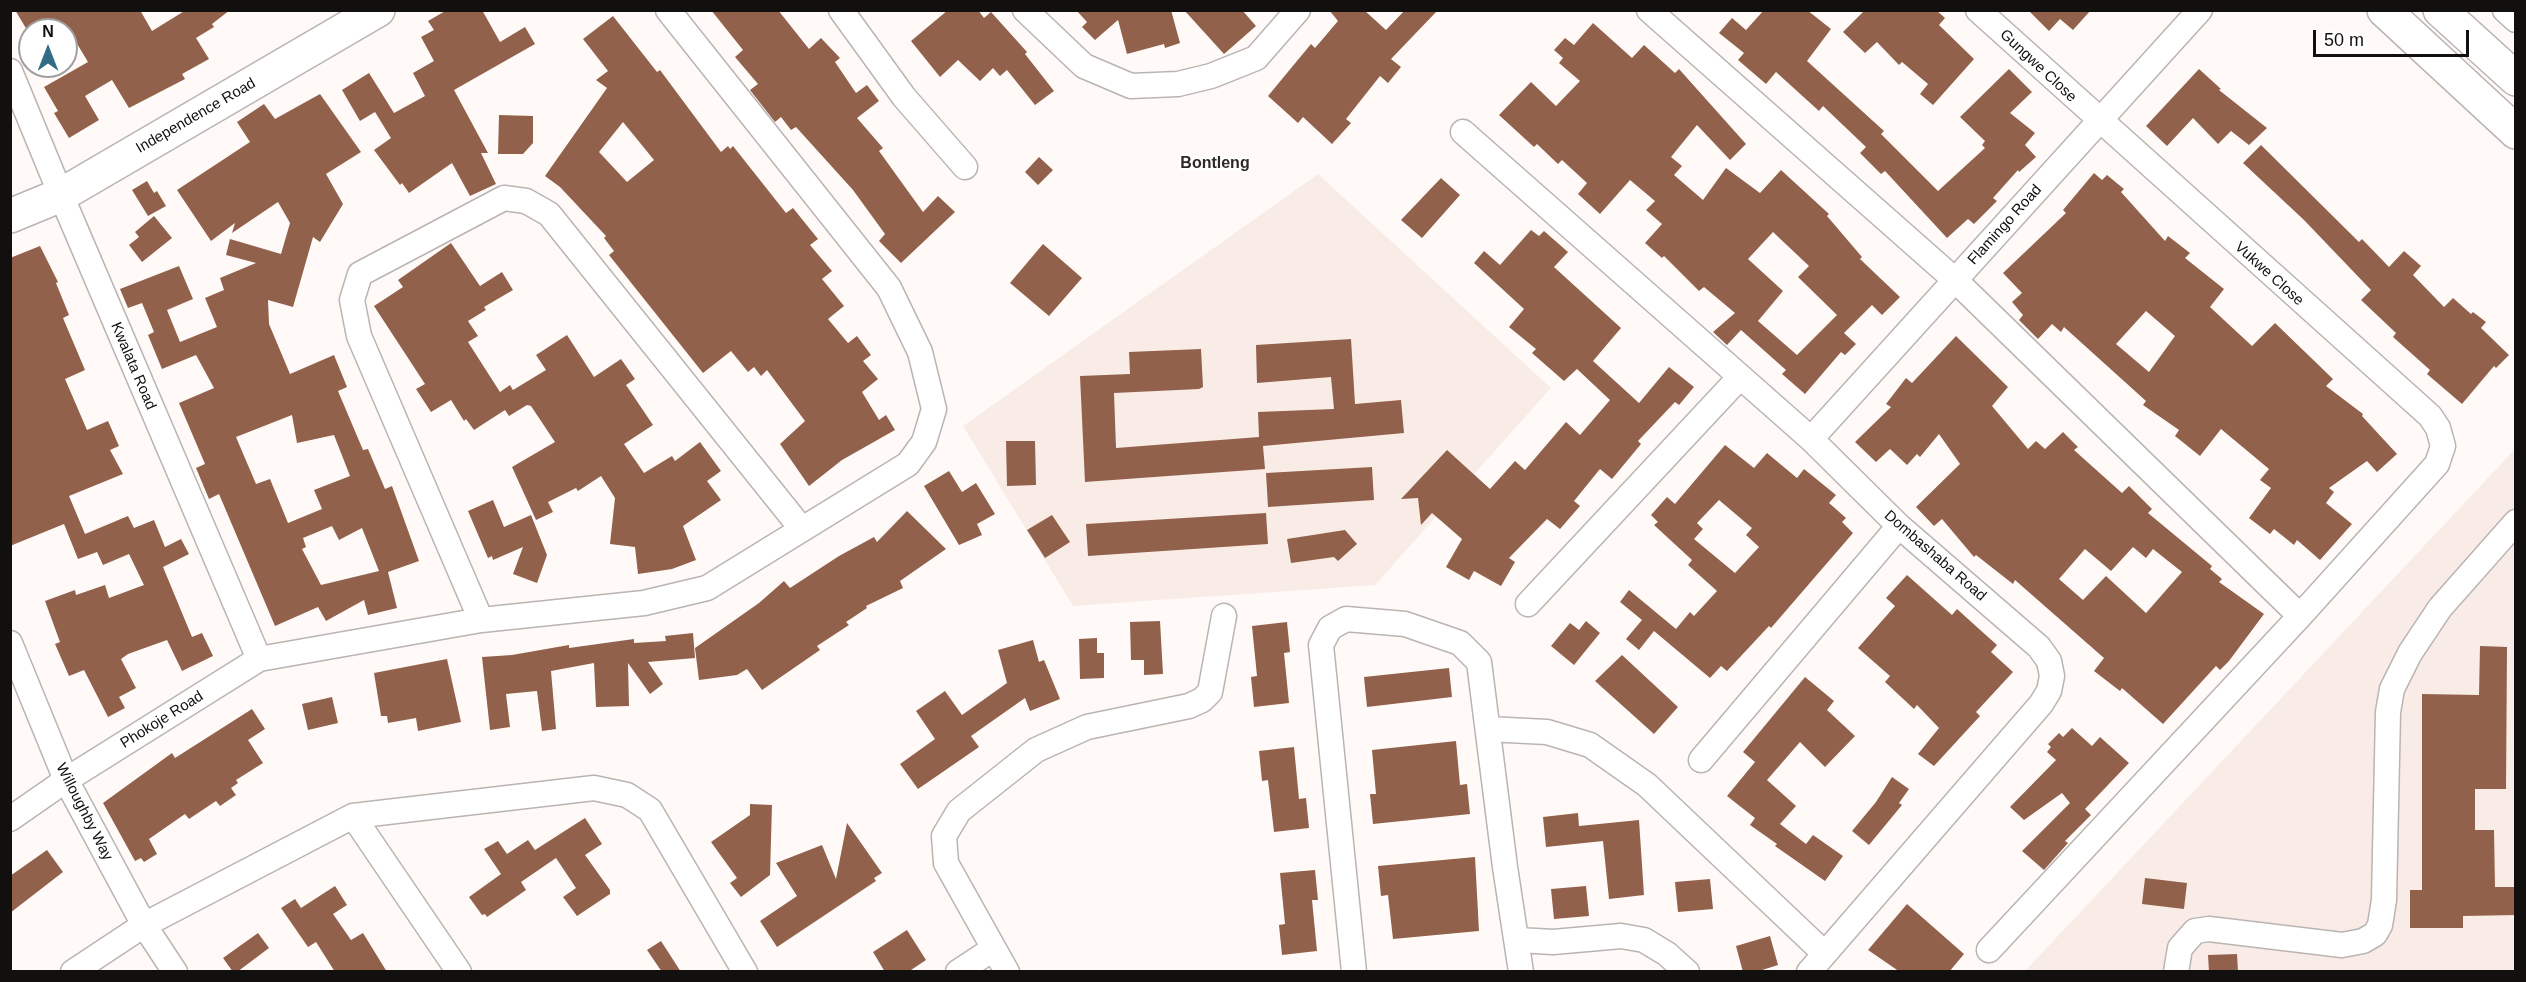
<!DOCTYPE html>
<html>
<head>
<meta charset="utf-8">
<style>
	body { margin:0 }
	#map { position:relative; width:2526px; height:982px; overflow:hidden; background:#fffaf8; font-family:Helvetica,sans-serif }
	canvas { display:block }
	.frame { position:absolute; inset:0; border:12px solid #12100f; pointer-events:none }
	.north { position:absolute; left:18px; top:18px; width:60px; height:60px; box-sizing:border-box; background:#fff; border:2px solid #a09f9f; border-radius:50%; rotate:0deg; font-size:16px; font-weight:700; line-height:24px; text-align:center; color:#12100f }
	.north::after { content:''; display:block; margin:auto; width:21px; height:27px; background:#336c86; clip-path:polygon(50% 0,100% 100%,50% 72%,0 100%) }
	.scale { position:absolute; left:2313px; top:30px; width:156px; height:27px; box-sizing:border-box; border:3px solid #12100f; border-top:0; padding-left:8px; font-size:18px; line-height:21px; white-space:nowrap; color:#12100f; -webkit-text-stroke:4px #fff; paint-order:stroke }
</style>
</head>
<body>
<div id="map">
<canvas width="2526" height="982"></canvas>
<div class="frame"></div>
<div class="north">N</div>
<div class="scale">50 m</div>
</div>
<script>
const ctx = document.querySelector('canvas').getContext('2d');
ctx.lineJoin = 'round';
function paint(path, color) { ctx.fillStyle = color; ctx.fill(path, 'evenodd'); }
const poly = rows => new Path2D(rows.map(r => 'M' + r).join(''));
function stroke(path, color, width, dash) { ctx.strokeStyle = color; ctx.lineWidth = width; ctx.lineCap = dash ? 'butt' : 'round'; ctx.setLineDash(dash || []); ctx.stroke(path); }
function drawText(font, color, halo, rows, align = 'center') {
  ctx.font = font + ' Helvetica,sans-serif'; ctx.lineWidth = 4.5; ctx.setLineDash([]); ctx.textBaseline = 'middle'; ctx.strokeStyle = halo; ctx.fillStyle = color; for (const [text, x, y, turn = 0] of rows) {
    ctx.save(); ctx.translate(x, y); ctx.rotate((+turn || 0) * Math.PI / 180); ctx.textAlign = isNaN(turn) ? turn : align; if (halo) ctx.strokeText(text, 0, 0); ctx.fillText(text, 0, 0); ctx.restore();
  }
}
const built = poly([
	[1318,174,1551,388,1375,585,1073,606,963,426],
	[2515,449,2515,971,2025,971]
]);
const building = poly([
	[15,10,140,10,152,31,186,10,230,10,212,24,214,27,196,38,209,59,182,74,185,79,129,108,112,80,85,96,99,120,69,138,54,113,58,111,44,87,88,62,70,32,66,34,66,30,27,30],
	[447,10,482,10,500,42,525,27,535,44,454,90,488,153,481,153,496,184,470,196,452,163,409,193,402,183,400,185,374,150,391,138,375,112,360,121,342,90,369,73,394,113,425,96,413,73,434,61,421,37,434,30,428,21],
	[711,10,778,10,809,49,821,38,840,58,835,62,856,93,867,85,879,101,857,118,883,148,879,151,923,212,938,196,955,212,901,263,879,241,885,234,853,190,796,127,791,130,781,117,775,122,750,90,758,84,735,57,743,50],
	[948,10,978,10,984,18,991,12,1027,52,1025,54,1054,91,1035,105,1007,70,1000,76,993,68,980,81,958,60,940,77,911,41],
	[1076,10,1171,10,1180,43,1165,48,1164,44,1127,54,1118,20,1095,40,1082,27,1087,22],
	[1184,10,1242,10,1256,26,1224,54],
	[1329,10,1364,10,1386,30,1405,10,1438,10,1391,59,1401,67,1388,83,1380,76,1346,119,1351,123,1332,144,1303,117,1298,123,1268,96,1311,44,1315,48,1338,21],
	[1764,10,1807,10,1831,29,1807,61,1884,131,1881,134,1938,191,1985,148,1982,145,1985,141,1960,117,2009,69,2032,92,2010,113,2035,133,2025,145,2036,157,2019,172,2018,170,1993,198,1997,201,1974,224,1968,219,1947,238,1885,171,1881,174,1860,153,1866,147,1823,106,1819,111,1776,72,1766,84,1738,60,1744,53,1719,33,1732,18,1746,30],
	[1865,10,1936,10,1945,18,1939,25,1974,59,1933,105,1920,94,1928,84,1902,62,1899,65,1877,42,1865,53,1843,32],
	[2028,10,2091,10,2073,30,2060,19,2049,31],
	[613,16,657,72,660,70,721,152,728,146,730,149,733,146,786,213,793,208,818,239,810,245,832,271,822,279,844,306,828,319,848,343,857,336,871,355,863,361,878,379,862,392,879,420,886,415,895,430,842,460,809,486,780,444,805,421,767,370,761,376,754,367,748,372,731,351,703,373,609,255,614,251,604,238,606,236,560,187,545,176,607,88,596,80,608,71,583,39],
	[623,122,654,160,627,182,599,152],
	[1593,23,1632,58,1644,45,1675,73,1679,69,1746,144,1730,160,1697,125,1671,157,1682,166,1674,175,1703,200,1726,168,1760,193,1781,170,1829,214,1827,216,1862,257,1860,259,1900,297,1882,315,1872,305,1844,333,1856,344,1845,355,1841,352,1805,394,1782,374,1786,370,1741,330,1727,345,1713,332,1735,313,1704,287,1699,291,1664,256,1662,258,1645,243,1662,224,1646,210,1655,201,1630,180,1600,214,1578,194,1587,183,1562,160,1558,164,1537,144,1534,147,1499,115,1531,82,1556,106,1580,81,1559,63,1563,58,1554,50,1565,38,1574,45],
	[1773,232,1809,266,1798,277,1837,315,1797,355,1758,321,1783,291,1748,259],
	[2199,69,2221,89,2219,90,2267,128,2249,145,2231,131,2218,144,2193,118,2167,146,2146,126],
	[320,94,361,152,326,174,343,204,320,242,313,237,293,307,268,300,269,324,290,374,334,355,347,387,338,391,363,450,368,449,385,489,392,486,419,561,388,572,397,608,368,615,364,600,326,621,318,607,275,626,219,494,209,499,196,468,205,464,179,403,214,388,196,355,162,369,148,335,154,332,142,303,128,308,120,289,179,266,193,299,167,310,180,342,217,327,205,298,224,290,220,278,256,263,226,255,230,239,281,254,290,223,278,202,232,233,235,223,211,241,177,190,250,142,237,122,264,104,275,119],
	[292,415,297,443,334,435,350,476,314,490,322,509,288,523,270,479,256,484,236,437],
	[332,526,339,540,362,528,379,571,321,585,302,549,306,547,303,538],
	[499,115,533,116,533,143,523,154,498,154],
	[2261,145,2359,242,2362,239,2389,267,2404,251,2421,266,2413,275,2444,307,2453,298,2471,314,2473,312,2486,322,2481,328,2509,355,2496,368,2494,366,2462,404,2427,374,2430,370,2393,337,2396,333,2361,300,2371,290,2304,220,2243,163],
	[1039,157,1053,170,1038,185,1025,172],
	[2094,173,2102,180,2107,175,2124,189,2121,192,2165,241,2168,236,2190,253,2185,258,2224,289,2210,307,2252,346,2275,323,2333,379,2326,386,2363,414,2362,416,2397,454,2377,472,2367,461,2329,488,2334,492,2326,503,2352,524,2320,560,2297,540,2294,545,2274,529,2270,534,2249,518,2271,488,2260,480,2269,469,2221,429,2200,456,2175,436,2179,430,2143,405,2146,401,2064,327,2061,332,2052,324,2038,339,2019,320,2023,315,2012,302,2022,293,2003,273,2066,213,2063,210],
	[2146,311,2175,336,2149,372,2116,344],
	[1441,178,1460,195,1422,238,1401,220],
	[147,181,154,193,157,191,166,206,148,216,132,190],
	[154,216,172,238,142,262,129,245,139,237,135,232],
	[1531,230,1539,236,1544,231,1568,252,1554,267,1621,328,1593,361,1639,403,1669,367,1694,387,1679,405,1675,402,1638,441,1641,444,1612,479,1600,469,1574,501,1580,506,1560,529,1547,519,1509,558,1515,562,1501,586,1474,571,1469,580,1446,567,1462,539,1432,513,1421,525,1418,498,1401,499,1447,450,1490,489,1515,461,1525,470,1566,422,1580,435,1610,400,1577,369,1564,381,1532,353,1536,349,1509,327,1524,309,1474,263,1484,251,1500,265],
	[451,243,480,286,502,272,513,290,484,307,486,310,468,321,478,336,468,342,500,392,510,385,513,390,546,370,536,355,567,335,594,377,621,359,635,379,626,385,653,425,624,444,644,473,672,456,675,461,700,442,721,471,707,481,721,500,683,526,696,560,672,569,638,574,635,547,610,544,615,498,601,476,578,491,576,488,548,502,553,512,536,520,512,467,555,442,531,406,527,405,509,416,505,410,474,430,466,419,464,421,451,400,431,412,416,389,425,384,374,306,403,287,398,280],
	[1043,244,1082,278,1049,316,1010,283],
	[40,246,58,282,56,283,69,315,63,318,85,370,65,379,87,430,108,421,119,446,110,450,123,474,69,496,85,534,128,516,134,528,154,520,165,547,181,539,189,554,163,567,192,637,202,633,213,656,182,671,167,640,128,654,121,659,136,688,119,697,125,708,108,717,84,670,69,676,55,644,60,642,45,601,75,590,76,595,105,585,109,598,144,585,129,554,103,565,97,552,78,559,64,524,10,546,10,258],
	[1956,336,2008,387,1992,406,2028,449,2036,441,2045,449,2063,432,2078,447,2074,450,2122,493,2129,486,2152,509,2148,513,2212,566,2210,569,2222,579,2219,582,2264,614,2229,661,2220,670,2216,666,2163,724,2122,688,2120,691,2094,671,2104,658,2072,630,2015,580,2013,584,1976,555,1974,557,1942,519,1934,526,1916,507,1960,464,1939,434,1920,457,1917,454,1907,465,1890,449,1876,462,1855,442,1891,407,1886,404,1906,378,1912,383],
	[2133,547,2146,558,2153,549,2182,572,2146,613,2106,576,2083,600,2059,579,2085,549,2111,571],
	[1351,339,1355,404,1401,400,1404,433,1263,446,1265,469,1085,482,1080,376,1130,374,1129,352,1201,349,1203,387,1199,389,1114,393,1116,448,1259,437,1258,412,1334,409,1331,377,1257,383,1256,345],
	[1006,441,1035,441,1036,485,1007,486],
	[1725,445,1754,468,1767,453,1797,478,1804,469,1836,495,1829,503,1846,518,1842,522,1853,533,1771,628,1769,626,1727,671,1721,666,1710,678,1654,631,1639,650,1626,639,1642,620,1620,602,1629,590,1676,629,1690,612,1694,616,1717,591,1688,565,1692,560,1654,525,1658,522,1651,515,1667,497,1675,504],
	[1719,500,1752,528,1746,535,1759,547,1735,573,1694,539,1703,529,1697,523],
	[1372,467,1374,500,1268,507,1266,473],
	[949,471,962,492,976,483,995,514,977,524,982,535,959,545,924,486],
	[493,500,504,527,531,515,547,555,537,583,513,574,523,547,493,560,492,556,488,558,468,511],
	[907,511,946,549,900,581,903,588,866,606,867,608,846,622,849,625,817,646,820,650,762,690,747,669,737,675,699,680,695,648,759,603,784,581,790,588,839,556,874,537,877,542],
	[1266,513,1268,544,1088,556,1086,524],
	[1052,515,1070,542,1045,558,1027,530],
	[1345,530,1357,544,1338,561,1334,557,1291,563,1287,539],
	[1907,575,1952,615,1957,609,1978,628,1997,645,1991,652,2013,672,1976,712,1980,716,1934,766,1918,754,1939,728,1917,705,1914,709,1885,682,1890,676,1858,648,1895,606,1886,598],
	[1160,621,1163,674,1144,675,1144,660,1131,660,1130,622],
	[1586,621,1600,633,1574,665,1551,646,1570,623,1579,630],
	[1287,622,1290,652,1284,653,1289,703,1254,707,1251,677,1257,676,1252,626],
	[693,633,695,658,648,662,663,684,650,694,628,663,629,706,596,707,594,663,551,671,556,729,542,731,537,691,506,694,510,727,490,730,482,657,512,655,569,645,569,648,634,639,634,643,666,641,665,636],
	[1097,638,1097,653,1104,653,1104,678,1080,679,1079,639],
	[1033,640,1039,662,1044,660,1060,699,1030,711,1025,698,971,736,979,747,918,789,900,764,935,739,916,711,945,691,962,715,1007,683,998,650],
	[2480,646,2507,647,2506,789,2475,789,2475,830,2494,830,2495,887,2516,887,2516,915,2463,916,2463,928,2410,928,2410,890,2422,890,2422,694,2479,695],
	[1622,655,1678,707,1654,734,1595,681],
	[447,659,461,722,418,731,416,718,388,723,387,716,381,716,374,673],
	[1449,668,1452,697,1367,707,1364,677],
	[1805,677,1834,701,1827,710,1855,736,1825,767,1800,742,1767,780,1796,806,1780,824,1806,844,1813,835,1843,856,1825,881,1775,846,1777,844,1750,825,1755,818,1727,796,1755,762,1743,752],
	[332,697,338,723,308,730,302,704],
	[252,709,265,729,248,740,263,763,236,780,238,783,231,788,236,795,220,806,216,801,189,819,185,814,149,839,157,854,144,862,141,858,135,861,103,803,172,753,175,758],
	[2072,728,2092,746,2100,737,2129,763,2085,809,2091,815,2065,841,2068,843,2044,870,2022,851,2070,803,2062,793,2024,820,2010,807,2056,760,2047,752,2051,747,2048,744,2059,733,2063,737],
	[1456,741,1460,785,1467,784,1470,814,1373,824,1370,794,1376,794,1372,750],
	[1294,747,1299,799,1306,798,1309,828,1274,832,1268,780,1262,781,1259,751],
	[1892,777,1909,789,1899,803,1902,805,1869,845,1852,831,1876,802],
	[750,804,772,805,770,875,741,897,730,883,737,878,711,842,750,815],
	[1578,813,1579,826,1639,820,1644,895,1609,899,1603,841,1546,847,1543,817],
	[585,818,602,844,585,855,610,890,610,894,577,916,563,897,576,888,556,858,521,882,526,890,487,917,485,914,482,915,469,897,501,874,484,849,498,841,507,854,528,840,535,850],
	[847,823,882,873,874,878,876,881,777,947,760,921,797,896,776,863,822,845,836,879],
	[47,850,63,872,10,913,10,876],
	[1475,857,1479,931,1393,939,1388,895,1381,896,1378,866],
	[1315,870,1318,900,1312,900,1317,951,1282,955,1279,925,1285,924,1280,873],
	[2145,878,2187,883,2184,909,2142,904],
	[1710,879,1713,909,1678,912,1675,882],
	[335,886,347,905,333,914,351,940,363,933,387,972,335,972,316,942,308,947,281,908,295,899,301,908],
	[1586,886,1589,916,1554,919,1551,889],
	[1907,904,1964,954,1949,972,1900,972,1868,950],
	[907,930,926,960,908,972,885,972,873,952],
	[258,933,269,948,237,972,233,972,223,958],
	[1770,936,1778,965,1756,972,1743,972,1736,946],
	[661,941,681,972,662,972,647,950],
	[2237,954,2238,972,2209,972,2208,955]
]);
const street = poly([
	[841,10,904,97,965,167],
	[1025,10,1084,66,1131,86,1178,84,1211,76,1256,58,1298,10],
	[1649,10,1955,280,2300,616],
	[1978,10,2430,416,2438,428,2443,446,2437,464,2300,616,1989,950],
	[2505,10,2516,20],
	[10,71,61,195,259,659],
	[1463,132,1811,439,1899,526,2039,647,2049,661,2052,676,2049,691,2041,704,1809,972],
	[1811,439,2200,10],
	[1528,604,1740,377],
	[481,620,359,336,352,300,360,274,504,198,526,201,549,214,801,528],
	[10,643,66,780,144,925,175,972],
	[1488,729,1547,732,1590,745,1647,785,1823,952],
	[1701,760,1899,526],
	[353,816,459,972],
	[10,819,66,780,259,659,481,620,644,603,707,588,908,464,924,442,934,409,920,352,889,288,668,10],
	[1518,940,1553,942,1621,936,1644,940,1667,954,1687,972],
	[73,972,144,925,353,816,594,788,627,795,650,810,745,972],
	[958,972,993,949],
	[1007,972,946,863,944,836,959,811,1036,750,1087,727,1189,706,1202,700,1210,692,1224,616],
	[1354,972,1321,645,1330,628,1346,619,1405,624,1460,643,1479,662,1505,867,1521,972],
	[2176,972,2180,948,2195,931,2209,929,2342,945,2363,941,2375,934,2380,925,2384,900,2388,712,2392,689,2410,653,2440,608,2516,522]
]);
const secondary = poly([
	[10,216,61,195,378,10]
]);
const primary = poly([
	[2384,10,2516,132],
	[2440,10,2516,79]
]);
const streetNames = [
	["Gungwe Close",2038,66,43],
	["Independence Road",196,116,-30],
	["Flamingo Road",2005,225,-48],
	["Vukwe Close",2269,274,42],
	["Kwalata Road",133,366,67],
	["Dombashaba Road",1935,556,41],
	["Phokoje Road",162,720,-32],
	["Willoughby Way",84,812,63]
];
const neighbourhoodNames = [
	["Bontleng",1215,164]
];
paint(built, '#f9ece6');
paint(building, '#92614b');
stroke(street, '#bab4b2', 27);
stroke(secondary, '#bab4b2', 36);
stroke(primary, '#bab4b2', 36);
stroke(street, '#fff', 24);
stroke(secondary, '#fff', 33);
stroke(primary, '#fff', 33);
drawText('15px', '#12100f', '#fff', streetNames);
drawText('bold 16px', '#2d2927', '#fff', neighbourhoodNames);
</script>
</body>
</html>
